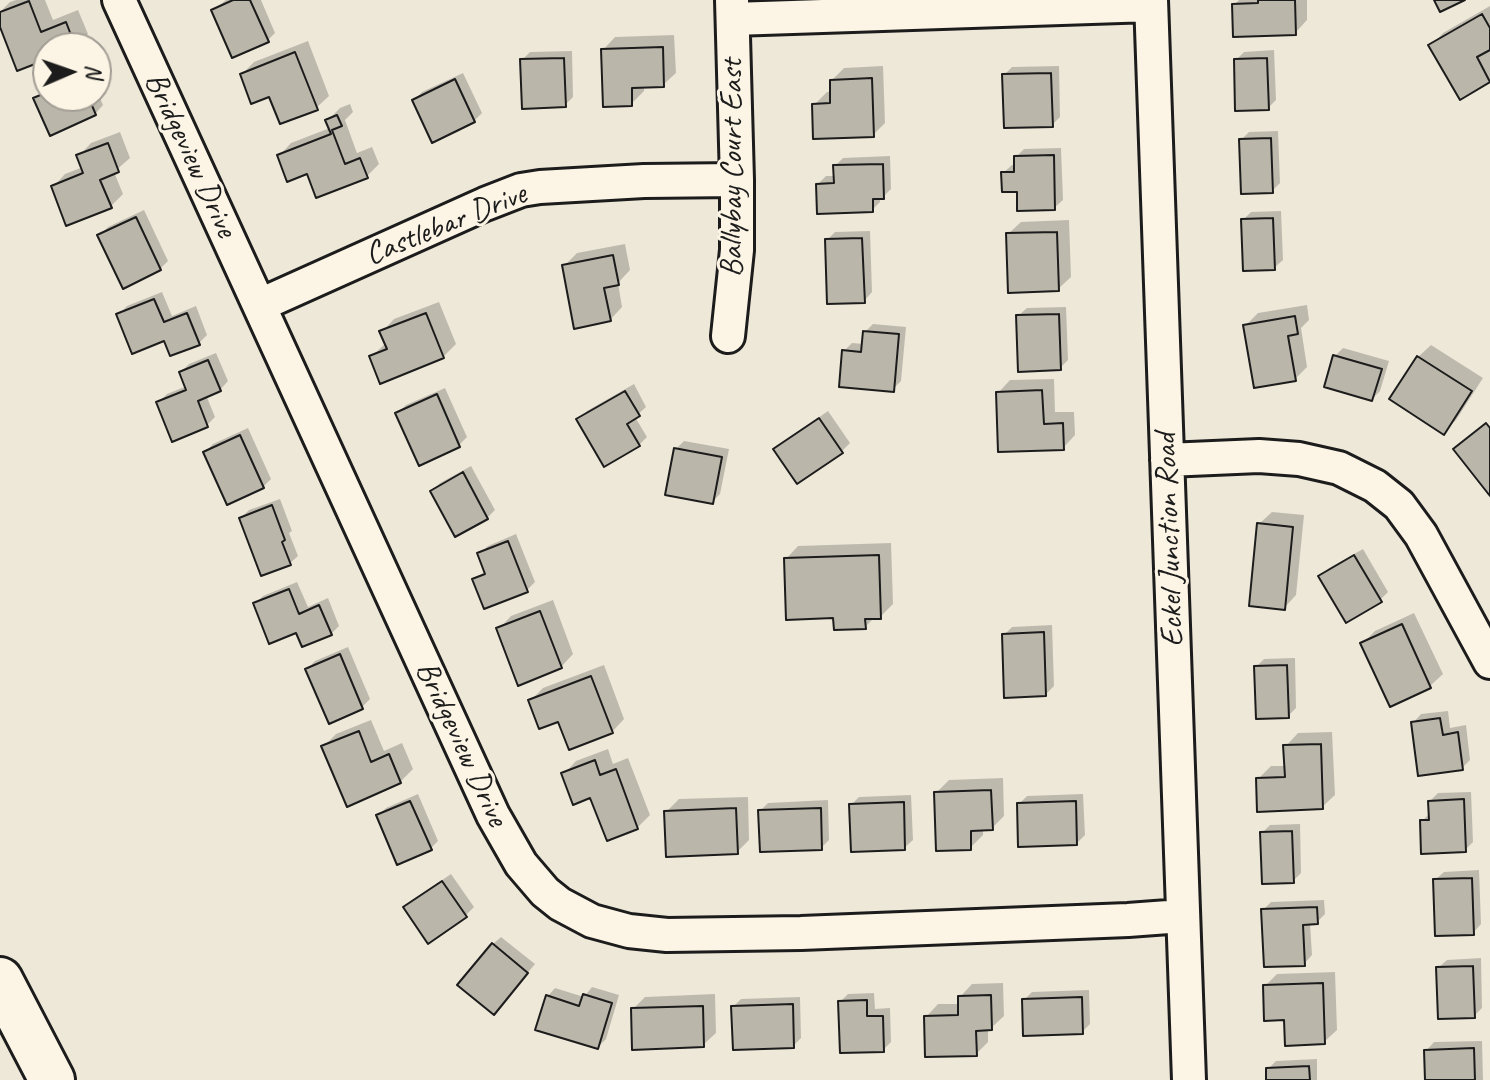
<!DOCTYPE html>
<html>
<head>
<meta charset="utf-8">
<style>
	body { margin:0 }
	#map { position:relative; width:1490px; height:1080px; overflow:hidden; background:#eee8d9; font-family:Caveat,sans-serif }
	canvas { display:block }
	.north { position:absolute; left:32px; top:32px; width:80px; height:80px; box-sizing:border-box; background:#fcf5e5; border:2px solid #a29e95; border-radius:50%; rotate:88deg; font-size:22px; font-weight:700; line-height:32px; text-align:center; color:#1c1c1c }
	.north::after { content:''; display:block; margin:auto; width:28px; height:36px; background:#1c1c1c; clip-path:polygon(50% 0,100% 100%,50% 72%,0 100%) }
</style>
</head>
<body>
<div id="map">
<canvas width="1490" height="1080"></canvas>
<div class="north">N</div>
</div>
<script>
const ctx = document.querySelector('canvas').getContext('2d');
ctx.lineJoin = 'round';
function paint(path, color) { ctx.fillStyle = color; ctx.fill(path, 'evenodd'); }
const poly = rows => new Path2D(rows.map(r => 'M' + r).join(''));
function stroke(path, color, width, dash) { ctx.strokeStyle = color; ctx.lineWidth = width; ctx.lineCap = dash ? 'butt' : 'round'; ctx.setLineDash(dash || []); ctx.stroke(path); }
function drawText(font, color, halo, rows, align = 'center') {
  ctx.font = font + ' Caveat,sans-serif'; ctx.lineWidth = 6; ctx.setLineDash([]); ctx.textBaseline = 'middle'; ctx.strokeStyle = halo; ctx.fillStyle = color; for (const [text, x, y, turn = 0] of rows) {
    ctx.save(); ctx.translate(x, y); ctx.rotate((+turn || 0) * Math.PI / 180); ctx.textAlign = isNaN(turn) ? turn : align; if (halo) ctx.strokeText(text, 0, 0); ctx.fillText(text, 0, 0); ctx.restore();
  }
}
const shadow = poly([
	[16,0,45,0,53,20,78,10,88,34,75,46,71,48,48,48,48,57,0,21,0,12,10,2],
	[226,0,261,0,275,33,267,41,213,10],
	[1239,0,1307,0,1307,20,1295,33,1234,5],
	[1490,6,1490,80,1461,97,1431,46,1443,33],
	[674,35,676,73,663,85,644,86,644,91,631,104,603,50,615,37],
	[308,41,329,96,316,108,242,74,254,62],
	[1274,50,1276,100,1268,108,1236,60,1244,52],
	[572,51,573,97,565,105,522,60,530,52],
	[883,66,885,123,873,135,814,105,827,92,832,92,832,80,844,68],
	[1059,66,1060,117,1052,125,1004,75,1012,67],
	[463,73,482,113,474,121,414,101,422,92],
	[48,89,48,96,96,96,96,89,103,105,95,114,36,98],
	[350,104,353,112,345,120,357,153,372,147,379,164,366,177,308,171,279,156,291,143,330,128,327,121,340,108],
	[1278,131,1280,183,1272,191,1241,140,1249,132],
	[120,132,130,158,114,172,123,194,110,207,53,187,65,174,83,167,79,156,91,143],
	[1061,148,1063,200,1054,208,1019,190,1003,173,1012,165,1016,165,1016,157,1024,149],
	[890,156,891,189,883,197,880,197,880,202,872,210,818,184,826,176,836,176,835,166,843,158],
	[144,210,168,261,160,269,100,235,108,227],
	[1281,211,1283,260,1274,268,1243,220,1251,212],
	[1069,220,1071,277,1058,289,1008,234,1021,222],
	[870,231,872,292,864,301,827,240,835,232],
	[625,244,630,270,618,283,622,307,610,320,564,266,577,253],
	[162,292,172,316,196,306,207,335,199,343,165,339,119,314,127,306],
	[439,302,456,344,443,357,371,357,386,343,382,332,394,319],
	[1307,305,1309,320,1301,328,1307,367,1295,379,1245,326,1258,313],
	[1066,307,1068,360,1060,368,1018,316,1027,308],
	[873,324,906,327,901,381,893,389,844,351,852,343,864,344,865,332],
	[1431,345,1483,378,1456,420,1444,432,1418,357],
	[1343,348,1389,361,1380,391,1372,399,1335,356],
	[216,353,228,381,220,390,206,395,215,417,207,425,159,402,167,394,187,386,181,372,189,364],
	[1054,379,1055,412,1074,412,1075,435,1063,448,998,393,1010,380],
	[634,384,646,407,635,417,647,437,639,445,579,419,587,411],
	[445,388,467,437,459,445,398,413,406,405],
	[828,411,850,443,842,451,797,482,776,450,784,442],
	[248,428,271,479,263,487,205,452,213,444],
	[684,441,729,449,720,494,712,502,676,449],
	[471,466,495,510,487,518,432,491,440,483],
	[280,499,292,531,289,533,298,556,289,564,241,518,249,510],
	[1272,512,1304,515,1296,595,1284,608,1259,524],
	[516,534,535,582,527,590,475,580,486,570,479,554,488,546],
	[891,543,893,604,880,617,875,617,865,627,835,616,786,559,798,546],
	[1363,549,1388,592,1380,600,1321,576,1329,568],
	[297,582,308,607,328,598,339,626,331,634,297,630,255,604,263,596],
	[553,600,573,654,561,667,499,629,511,616],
	[1414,613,1443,674,1430,686,1391,704,1363,643,1375,631],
	[1052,625,1054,686,1046,694,1004,635,1012,627],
	[348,647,370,699,362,707,307,669,315,661],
	[1295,658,1296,708,1288,716,1256,667,1264,659],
	[604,665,624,719,612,732,559,720,530,701,543,688],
	[1448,711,1450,728,1466,725,1470,760,1462,768,1413,723,1421,714],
	[371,720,384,751,402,743,413,769,400,782,323,747,336,734],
	[1332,732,1335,795,1322,807,1258,779,1271,766,1286,766,1286,746,1298,733],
	[608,749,613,764,628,758,650,815,637,828,564,774,576,761],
	[1003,778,1004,816,992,828,983,829,983,835,970,848,936,793,949,780],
	[1471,792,1473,842,1465,850,1422,821,1431,812,1430,801,1438,793],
	[418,794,438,841,430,849,378,816,386,808],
	[1083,794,1085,835,1077,843,1019,804,1027,796],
	[911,795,913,840,904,848,851,805,859,797],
	[748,797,749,840,737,852,666,812,679,799],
	[828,800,829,840,821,848,760,811,768,803],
	[1300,824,1301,873,1293,881,1262,833,1270,825],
	[1479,870,1481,924,1473,933,1435,880,1444,872],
	[451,874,474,907,466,915,405,908,413,900],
	[1324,900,1325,914,1317,922,1310,923,1312,955,1304,964,1263,910,1271,902],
	[501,937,535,964,501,1005,493,944],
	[1481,958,1482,1008,1474,1016,1438,968,1447,960],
	[1335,972,1337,1030,1324,1042,1286,1018,1265,986,1277,974],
	[1003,983,1004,1016,991,1028,988,1028,988,1042,976,1054,926,1017,938,1004,960,1004,960,997,972,984],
	[592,987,619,995,606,1039,598,1047,547,997,555,988,584,997],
	[1089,990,1090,1024,1082,1032,1024,1000,1032,992],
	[874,993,875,1009,890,1008,891,1042,883,1050,840,1002,848,994],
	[715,994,716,1033,703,1045,633,1009,645,997],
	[800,997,801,1038,793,1046,733,1007,741,999],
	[1482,1041,1483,1080,1427,1080,1426,1051,1434,1042],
	[1317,1059,1317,1080,1268,1080,1268,1069,1276,1061]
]);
const building = poly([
	[233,0,250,0,269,42,232,58,211,10,233,0],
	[1258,0,1295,0,1296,35,1233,37,1232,4,1258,3,1258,0],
	[1434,0,1465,0,1440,12,1434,0],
	[29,1,41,32,66,22,76,48,48,48,48,59,17,71,0,27,0,12,29,1],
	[1482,14,1490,28,1490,50,1477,57,1490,82,1460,100,1428,45,1482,14],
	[663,47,664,87,632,88,632,106,603,107,601,49,663,47],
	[295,52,318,110,280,124,269,97,251,104,240,74,295,52],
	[564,58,566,107,522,109,520,59,564,58],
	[1267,58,1269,110,1235,111,1234,59,1267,58],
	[1051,73,1053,127,1004,128,1002,74,1051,73],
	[872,78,874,137,813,139,812,104,830,103,830,80,872,78],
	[455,79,475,122,432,143,412,100,455,79],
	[48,92,48,96,88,96,96,115,50,136,33,98,48,92],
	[337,115,342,126,332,130,345,164,360,158,368,178,316,198,307,174,287,182,277,155,331,134,325,120,337,115],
	[1271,138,1273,193,1241,194,1239,139,1271,138],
	[108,143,119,172,100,180,112,208,66,226,51,186,83,173,76,155,108,143],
	[1054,155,1055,210,1017,211,1017,192,1002,192,1001,172,1014,172,1014,156,1054,155],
	[883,164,884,199,873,199,873,212,817,214,816,184,834,183,833,165,883,164],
	[136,217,161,270,123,289,97,235,136,217],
	[1273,218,1275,270,1243,271,1241,219,1273,218],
	[1057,232,1059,291,1008,293,1006,233,1057,232],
	[862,238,865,303,827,304,825,239,862,238],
	[613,255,619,285,604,288,611,321,574,329,562,265,613,255],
	[154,299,164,322,187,313,200,345,170,356,164,341,132,354,116,314,154,299],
	[426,313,444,358,380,384,369,356,387,349,379,331,426,313],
	[1059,314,1061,370,1018,372,1016,315,1059,314],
	[1295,316,1298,334,1288,336,1296,381,1254,388,1243,325,1295,316],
	[863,331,899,334,894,392,839,387,842,350,861,352,863,331],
	[1333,355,1382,369,1372,401,1324,387,1333,355],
	[1417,356,1472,391,1444,435,1389,399,1417,356],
	[208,360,221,391,198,401,208,427,172,442,156,402,186,390,179,372,208,360],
	[1042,390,1044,424,1063,423,1064,450,998,452,996,392,1042,390],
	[625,391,640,416,627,424,640,446,604,467,576,419,625,391],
	[437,394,460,447,419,466,395,413,437,394],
	[819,418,843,453,797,484,773,449,819,418],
	[1486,423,1490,428,1490,496,1453,449,1486,423],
	[240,435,264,488,227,505,203,452,240,435],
	[674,448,722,457,713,504,665,495,674,448],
	[463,472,488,519,455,537,430,491,463,472],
	[272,505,285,540,282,542,291,565,261,576,239,518,272,505],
	[1257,523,1293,527,1285,610,1249,606,1257,523],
	[508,541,528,592,484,609,472,579,485,574,477,553,508,541],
	[879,555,881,619,865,619,866,629,834,630,833,618,786,620,784,558,879,555],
	[1354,555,1382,602,1346,623,1318,576,1354,555],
	[289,589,299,614,319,605,332,635,302,647,296,633,269,644,253,603,289,589],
	[540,611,562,668,518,686,496,628,540,611],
	[1402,624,1431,688,1390,707,1360,643,1402,624],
	[1044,632,1046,696,1004,698,1002,634,1044,632],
	[340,654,363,709,329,724,305,669,340,654],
	[1287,665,1289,718,1256,719,1254,666,1287,665],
	[591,676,613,733,569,750,558,722,539,729,528,700,591,676],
	[1440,718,1443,735,1458,732,1463,770,1418,776,1411,722,1440,718],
	[359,731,371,762,389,754,401,783,347,807,321,746,359,731],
	[1321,744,1323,809,1257,812,1256,778,1285,777,1283,745,1321,744],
	[595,760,600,775,616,769,638,829,607,841,590,798,573,805,561,773,595,760],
	[991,790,993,830,971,831,971,850,936,851,934,792,991,790],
	[1464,799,1466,852,1421,854,1420,820,1429,820,1428,801,1464,799],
	[410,801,432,850,397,865,376,815,410,801],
	[1076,801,1077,845,1018,847,1017,803,1076,801],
	[904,802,905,850,851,852,849,804,904,802],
	[736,808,738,854,666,857,664,811,736,808],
	[821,808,822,850,760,852,758,810,821,808],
	[1292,831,1294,883,1262,884,1260,832,1292,831],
	[1472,878,1474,935,1435,936,1433,879,1472,878],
	[442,881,467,917,428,944,403,907,442,881],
	[1317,907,1318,924,1303,925,1305,966,1264,967,1261,909,1317,907],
	[492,943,528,973,494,1015,457,985,492,943],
	[1473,966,1475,1018,1438,1019,1436,967,1473,966],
	[1323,983,1325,1044,1285,1046,1284,1020,1264,1021,1263,985,1323,983],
	[583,994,612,1003,598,1049,535,1030,546,995,579,1006,583,994],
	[991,995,992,1030,976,1031,977,1056,925,1057,924,1016,958,1015,958,996,991,995],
	[1082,997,1083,1034,1023,1036,1022,999,1082,997],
	[867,1000,867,1016,883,1016,884,1052,840,1053,838,1001,867,1000],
	[793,1004,794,1048,733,1050,731,1006,793,1004],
	[703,1006,704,1047,632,1050,631,1008,703,1006],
	[1474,1048,1475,1080,1425,1080,1424,1050,1474,1048],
	[1309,1066,1310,1080,1266,1080,1266,1068,1309,1066]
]);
const minor = poly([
	[119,0,493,815,521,864,545,892,560,904,592,921,629,931,667,935,801,933,1128,920,1182,916],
	[1151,0,1189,1080],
	[733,19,1151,5],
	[260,305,485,204,521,190,540,187,644,181,737,180],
	[728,336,737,250,737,180,732,0],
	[1167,460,1259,456,1299,459,1339,468,1375,486,1399,505,1421,535,1490,662]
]);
const highway = poly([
	[0,980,52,1080]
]);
const streetNames = [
	["Bridgeview Drive",190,155,65],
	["Ballybay Court East",733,168,-90],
	["Castlebar Drive",446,225,-22],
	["Eckel Junction Road",1170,540,-92],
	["Bridgeview Drive",461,744,65]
];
paint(shadow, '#0003');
paint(building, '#bab6aa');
stroke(building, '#1c1c1c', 2);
stroke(minor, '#1c1c1c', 38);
stroke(highway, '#1c1c1c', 50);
stroke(minor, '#fcf5e5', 32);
stroke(highway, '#fcf5e5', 44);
drawText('32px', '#1c1c1c', '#fcf5e5', streetNames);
</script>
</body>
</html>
